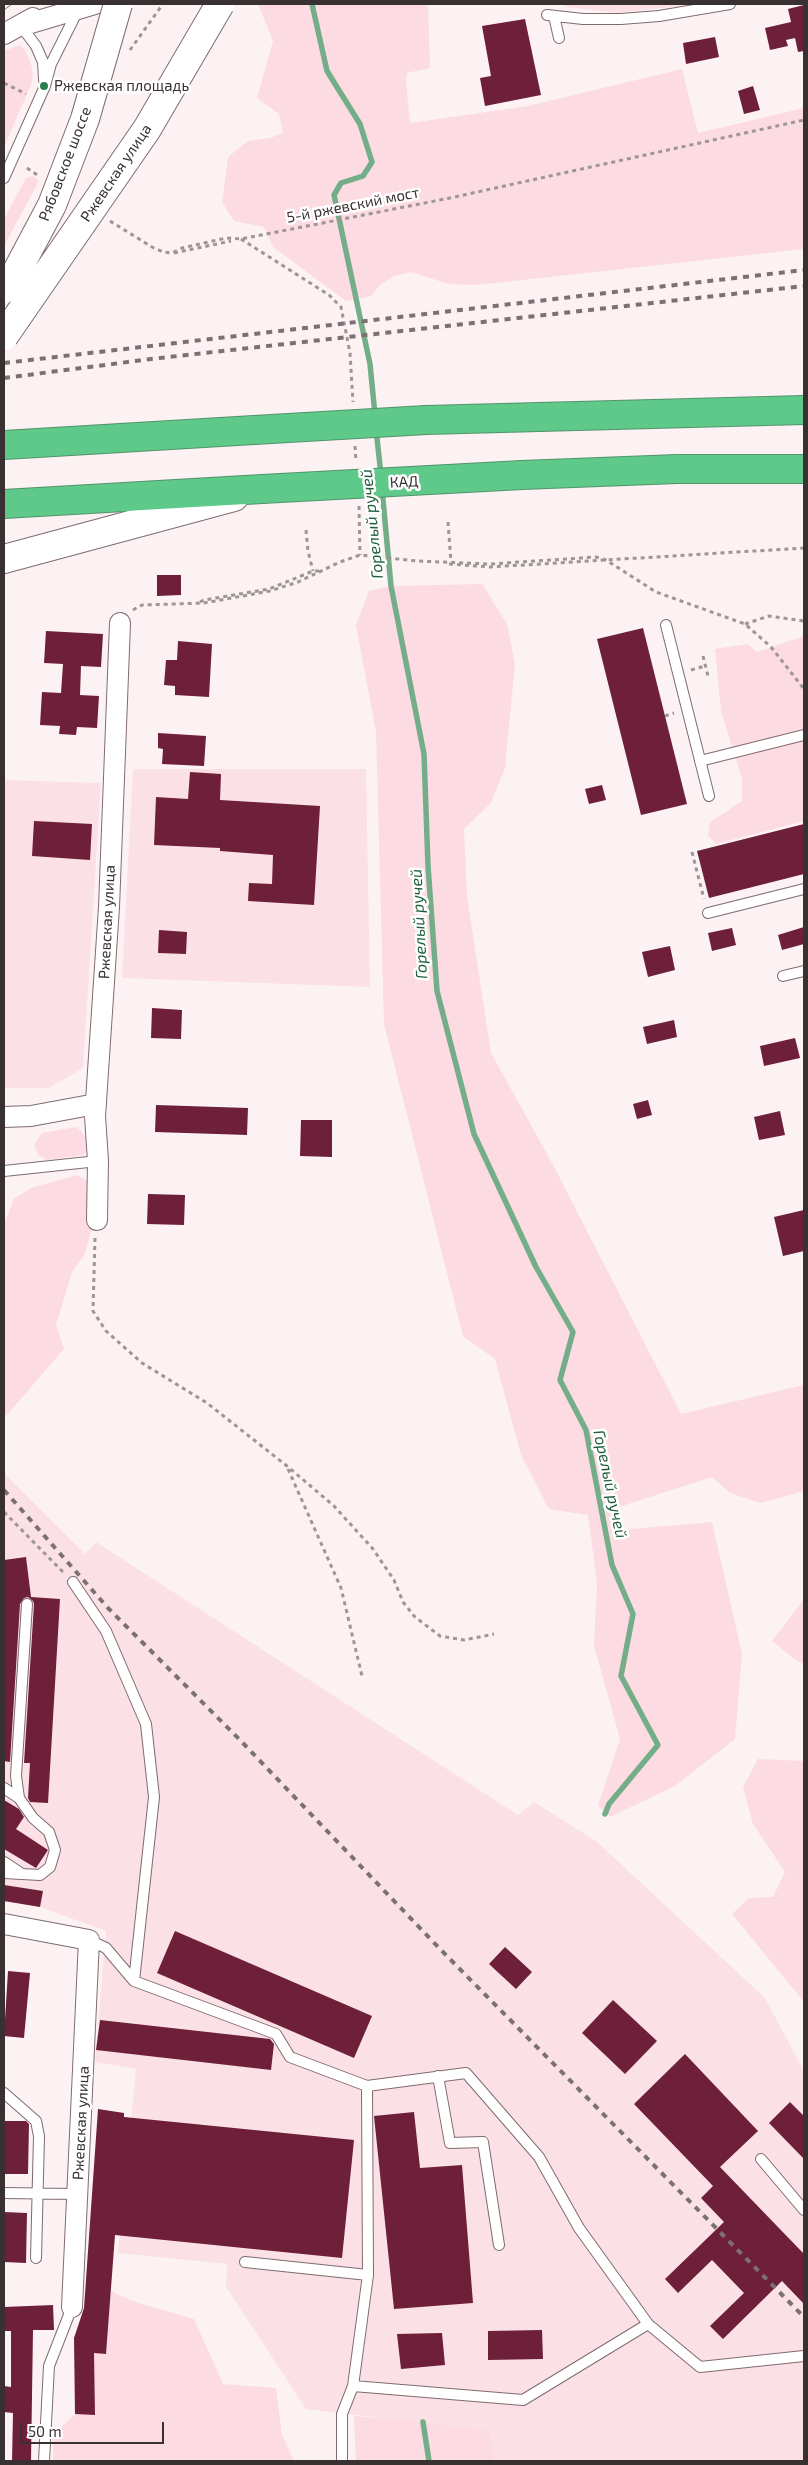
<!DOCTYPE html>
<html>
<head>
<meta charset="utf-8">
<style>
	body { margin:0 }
	#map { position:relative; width:808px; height:2465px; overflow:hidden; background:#fcf2f4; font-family:"Exo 2",sans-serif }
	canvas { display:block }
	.frame { position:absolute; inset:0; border:5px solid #393031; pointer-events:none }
	.scale { position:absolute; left:20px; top:2422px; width:144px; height:22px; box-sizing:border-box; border:2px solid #393031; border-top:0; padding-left:6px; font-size:15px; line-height:18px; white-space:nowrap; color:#393031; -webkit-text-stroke:4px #fff; paint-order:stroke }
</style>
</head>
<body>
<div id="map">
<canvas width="808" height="2465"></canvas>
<div class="frame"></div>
<div class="scale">50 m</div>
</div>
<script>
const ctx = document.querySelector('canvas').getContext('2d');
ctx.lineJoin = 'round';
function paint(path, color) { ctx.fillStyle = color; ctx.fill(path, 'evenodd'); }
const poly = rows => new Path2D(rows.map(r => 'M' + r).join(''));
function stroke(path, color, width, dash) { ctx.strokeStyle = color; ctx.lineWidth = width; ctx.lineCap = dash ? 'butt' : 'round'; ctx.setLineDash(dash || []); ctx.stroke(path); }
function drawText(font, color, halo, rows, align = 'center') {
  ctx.font = font + ' "Exo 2",sans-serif'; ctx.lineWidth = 5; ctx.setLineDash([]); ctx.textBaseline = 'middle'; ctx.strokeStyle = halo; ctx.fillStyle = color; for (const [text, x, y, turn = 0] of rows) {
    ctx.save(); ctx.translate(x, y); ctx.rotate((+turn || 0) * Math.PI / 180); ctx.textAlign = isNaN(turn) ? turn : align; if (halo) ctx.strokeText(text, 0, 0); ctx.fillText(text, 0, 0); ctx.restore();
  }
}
const built = poly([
	[563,4,696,4,619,13,566,7],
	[133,769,366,769,370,987,122,978],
	[4,780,101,783,83,1068,49,1088,4,1088],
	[4,1473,85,1554,96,1542,518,1815,534,1802,596,1841,765,1998,804,2071,804,2461,494,2461,491,2431,306,2409,226,2287,227,2264,118,2253,136,2069,95,2062,106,1931,40,1907,4,1901]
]);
const green = poly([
	[258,4,428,4,430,68,407,73,406,82,410,123,528,106,682,69,698,133,804,108,804,249,476,285,449,284,411,272,394,276,380,285,371,296,346,301,273,247,264,227,234,221,222,202,228,157,248,141,270,138,283,133,279,114,257,98,273,41],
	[20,45,25,50,31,64,33,75,31,85,4,147,4,51],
	[33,176,39,181,4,246,4,219,26,178],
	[482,584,507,624,515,664,505,768,491,803,464,829,467,896,491,1053,552,1163,681,1414,804,1385,804,1491,760,1503,730,1493,712,1477,619,1507,620,1530,712,1522,742,1654,735,1739,675,1786,610,1817,598,1806,620,1739,594,1646,597,1583,588,1515,549,1509,521,1455,495,1359,463,1336,384,1024,376,732,356,625,369,591,391,586],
	[804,636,804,821,716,844,708,835,710,822,742,801,742,779,721,711,715,649,748,644,757,652],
	[77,1127,86,1137,88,1150,83,1155,47,1160,39,1156,34,1145,42,1133],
	[77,1175,89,1182,92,1228,84,1256,72,1272,56,1325,64,1349,6,1416,4,1416,4,1225,14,1199,31,1188],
	[804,1599,804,1664,794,1659,772,1641],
	[758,1759,804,1761,804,2002,732,1914,749,1898,773,1897,785,1872,753,1824,743,1787],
	[111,2290,114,2293,138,2303,194,2319,223,2384,276,2388,282,2435,294,2461,53,2461,54,2434,75,2414,94,2415,94,2353,105,2354],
	[354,2416,423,2422,491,2431,494,2461,356,2461]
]);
const stream = poly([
	[312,4,327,71,360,124,372,162,363,176,341,183,334,195,370,364,375,415],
	[376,429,381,475],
	[382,489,391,586,424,754,428,866,437,991,474,1134,536,1267,573,1332,560,1380,586,1430,612,1565,633,1614,621,1676,658,1745,609,1804,605,1814],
	[423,2422,429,2461]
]);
const building = poly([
	[804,5,804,51,798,52,795,38,786,40,788,46,770,50,765,28,791,22,788,9],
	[525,19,541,95,485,106,480,78,491,76,482,26],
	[715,37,719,57,686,64,683,43],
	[753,86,760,110,744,114,738,91],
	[157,575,181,575,181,595,157,596],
	[643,628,687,804,641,815,597,639],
	[46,631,103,634,101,667,81,666,80,695,99,696,97,728,77,727,76,735,59,734,60,726,40,725,42,692,61,693,63,664,44,663],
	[178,641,212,644,209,697,175,695,175,686,164,685,166,660,177,660],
	[158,733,206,736,204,766,162,764,163,749,158,748],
	[190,772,221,774,220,800,320,806,314,905,248,901,249,883,272,884,273,855,220,851,220,848,154,845,156,797,188,799],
	[602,785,606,800,589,804,585,789],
	[34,821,92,824,90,860,32,856],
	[804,824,804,874,709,898,697,851],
	[804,927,804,944,782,950,778,935],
	[732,928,736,945,712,951,708,933],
	[159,930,187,932,186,954,158,953],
	[670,946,675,970,648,977,642,952],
	[152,1008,182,1010,181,1039,151,1038],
	[674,1020,677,1037,647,1044,643,1027],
	[795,1038,800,1058,764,1066,760,1046],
	[648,1100,652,1115,637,1119,633,1104],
	[156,1105,248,1108,247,1135,155,1132],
	[780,1111,785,1135,759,1140,754,1117],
	[301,1120,332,1120,332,1157,300,1156],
	[148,1194,185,1195,184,1225,147,1224],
	[804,1210,804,1251,783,1256,774,1217],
	[26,1557,31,1597,60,1599,48,1803,30,1802,28,1798,30,1763,24,1763,34,1604,33,1601,28,1597,24,1598,20,1604,10,1762,4,1761,4,1560],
	[4,1800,19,1809,24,1817,16,1829,48,1850,36,1868,4,1849],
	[4,1885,43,1891,40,1907,4,1901],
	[175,1931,372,2016,354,2058,157,1973],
	[505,1947,532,1972,516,1989,489,1964],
	[8,1971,30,1973,24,2038,4,2036],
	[613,2000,657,2041,625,2074,582,2033],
	[100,2020,270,2039,274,2044,271,2070,96,2050],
	[685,2054,758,2131,720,2167,804,2254,804,2304,782,2281,723,2339,710,2326,744,2293,712,2260,678,2293,665,2279,724,2222,701,2198,713,2186,634,2104],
	[790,2102,804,2116,804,2159,769,2123],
	[98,2109,124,2113,124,2117,354,2140,342,2258,115,2235,106,2354,94,2353,95,2415,75,2414,74,2338,84,2308],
	[414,2112,420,2168,462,2165,473,2303,394,2309,374,2116],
	[4,2121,26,2121,29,2124,28,2174,4,2174],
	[4,2212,27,2213,26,2263,4,2262],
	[53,2305,54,2330,33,2330,31,2461,12,2461,13,2413,4,2412,4,2386,11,2387,11,2331,4,2331,4,2307],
	[542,2330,543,2359,488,2360,488,2331],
	[442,2333,445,2365,401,2369,397,2334]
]);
const path = poly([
	[130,50,163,4],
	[4,83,26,94],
	[27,168,39,176],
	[110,221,152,247,163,252,172,253,182,248,226,238,241,239,450,198,804,120],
	[241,239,329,295,341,307,350,353,353,402],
	[174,253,231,241],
	[355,446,356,462],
	[359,506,360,555],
	[448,522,451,562],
	[306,530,308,551,313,571],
	[449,564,490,567,804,548],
	[200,602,204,600,269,589,313,571,319,571],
	[133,610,142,605,204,603,270,591,298,582,340,562,360,555,417,561,490,564,596,557,606,560,656,592,745,624,771,647,804,689],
	[745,624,769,616,804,621],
	[703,656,708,676],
	[691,670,705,666],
	[665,716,674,713],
	[692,852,704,899],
	[95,1238,93,1311,106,1331,142,1363,207,1403,287,1466,334,1506,373,1549,394,1580,403,1602,415,1617,440,1636,464,1640,494,1634],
	[288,1469,341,1588,362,1676],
	[4,1512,63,1572]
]);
const lane = poly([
	[547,15,583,19,621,19,659,16,730,4],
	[554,16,559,38],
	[21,26,36,46,43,62,44,80],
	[4,178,45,86,51,64,78,10],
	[666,625,709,796],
	[700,761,804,735],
	[708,913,804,889],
	[783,976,804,971],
	[4,1171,98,1161],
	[73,1582,106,1631,146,1724,154,1797,134,1981],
	[4,1788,19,1798,33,1818,49,1832,55,1850,50,1867,40,1875,4,1873],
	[19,1798,16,1776,27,1604],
	[4,1862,22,1874],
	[89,1940,106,1948,134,1981,276,2034,290,2057,367,2086,466,2073,539,2157,579,2228,648,2324,700,2367,804,2356],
	[438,2076,450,2143,483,2142,499,2245],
	[367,2086,368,2275],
	[4,2093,36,2121,39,2136,36,2258],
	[761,2159,804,2210],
	[4,2193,77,2194],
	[245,2262,368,2275,353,2386,523,2400,648,2324],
	[44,2461,49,2366,72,2307],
	[342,2461,342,2414,353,2386]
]);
const street = poly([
	[21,26,95,4],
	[4,34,33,18],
	[4,1117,31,1116,96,1104],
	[97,1220,98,1161,95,1116,109,907,120,623],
	[4,1924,89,1940,72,2307]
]);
const secondary = poly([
	[4,559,234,497]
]);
const highway = poly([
	[426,420,804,410],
	[4,445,254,430],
	[522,475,677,469,804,469],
	[4,504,262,489]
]);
const tram = poly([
	[4,10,12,4]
]);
const rail = poly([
	[4,363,804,270],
	[4,378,151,359,804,286],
	[4,1490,108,1608,240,1740,441,1950,804,2317]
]);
const secondaryBridge = poly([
	[4,289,17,271,52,205,85,119,118,4],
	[4,336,147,129,220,4]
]);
const highwayBridge = poly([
	[254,430,426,420],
	[262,489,522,475]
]);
const markers = [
	[44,86,5,"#2b7e4f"]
];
const poiNames = [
	["Ржевская площадь",54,86]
];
const streetNames = [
	["Рябовское шоссе",65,164,-69],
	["Ржевская улица",116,173,-56],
	["5-й ржевский мост",353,205,-11],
	["КАД",404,482,-3],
	["Ржевская улица",107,922,-87],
	["Ржевская улица",81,2123,-87]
];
const waterNames = [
	["Горелый ручей",372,524,-96],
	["Горелый ручей",419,924,-93],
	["Горелый ручей",610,1484,78]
];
paint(built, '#fbe1e6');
paint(green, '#fcdbe2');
stroke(stream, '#74ae88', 5.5);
paint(building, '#6e1f39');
stroke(lane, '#7f6b6f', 12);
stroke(street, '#7f6b6f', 22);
stroke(secondary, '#7f6b6f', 30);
stroke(highway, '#52936b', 30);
stroke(path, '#9e9596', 3, [4, 4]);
stroke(lane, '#fff', 10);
stroke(street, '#fff', 20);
stroke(secondary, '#fff', 28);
stroke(highway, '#5fc98a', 28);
stroke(tram, '#7b7173', 1);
stroke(rail, '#7b7173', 4, [6, 6]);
stroke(secondaryBridge, '#7f6b6f', 30, []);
stroke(highwayBridge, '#52936b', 30, []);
stroke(secondaryBridge, '#fff', 28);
stroke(highwayBridge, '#5fc98a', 28);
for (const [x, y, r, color] of markers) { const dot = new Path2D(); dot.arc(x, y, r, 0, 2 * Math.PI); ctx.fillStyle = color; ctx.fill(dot); stroke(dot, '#fff', 2); }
drawText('15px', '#393031', '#fff', poiNames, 'left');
drawText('15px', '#393031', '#fff', streetNames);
drawText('italic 16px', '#215f3c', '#fff', waterNames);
</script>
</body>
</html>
